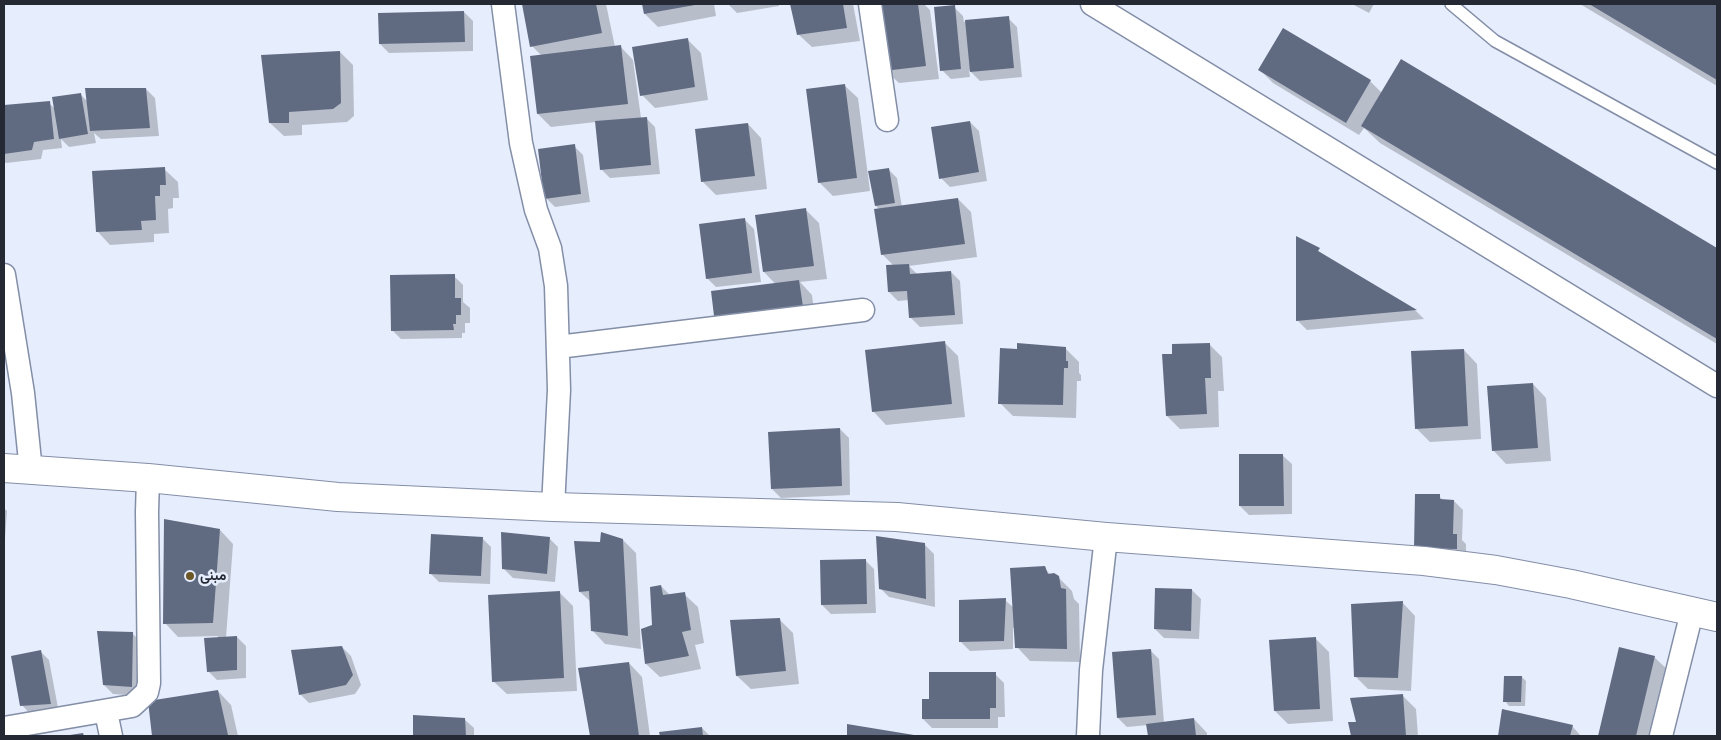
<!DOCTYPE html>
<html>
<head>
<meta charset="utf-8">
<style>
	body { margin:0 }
	#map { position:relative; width:1721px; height:740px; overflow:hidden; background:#e6edfd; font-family:"Archivo Narrow",sans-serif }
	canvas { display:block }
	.frame { position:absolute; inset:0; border:5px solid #242933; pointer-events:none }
</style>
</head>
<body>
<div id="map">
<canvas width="1721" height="740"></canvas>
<div class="frame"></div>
</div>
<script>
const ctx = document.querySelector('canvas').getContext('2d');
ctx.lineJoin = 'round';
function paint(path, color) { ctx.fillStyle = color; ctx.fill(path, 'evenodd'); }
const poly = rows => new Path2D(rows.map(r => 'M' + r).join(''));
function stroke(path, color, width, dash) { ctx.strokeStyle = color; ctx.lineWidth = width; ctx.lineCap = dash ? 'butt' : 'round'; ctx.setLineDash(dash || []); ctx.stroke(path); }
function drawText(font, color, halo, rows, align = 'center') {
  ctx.font = font + ' "Archivo Narrow",Vazirmatn,sans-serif'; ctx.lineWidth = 5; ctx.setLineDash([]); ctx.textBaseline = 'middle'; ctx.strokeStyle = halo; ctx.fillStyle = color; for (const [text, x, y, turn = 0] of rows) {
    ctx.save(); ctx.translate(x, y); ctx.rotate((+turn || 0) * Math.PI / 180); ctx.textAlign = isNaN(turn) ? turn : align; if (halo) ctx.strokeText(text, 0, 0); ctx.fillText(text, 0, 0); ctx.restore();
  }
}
const shadow = poly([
	[523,4,606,4,615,47,620,46,633,60,641,118,646,118,655,127,660,174,610,178,601,169,596,122,551,127,538,114,531,57,542,56,532,46],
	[643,4,714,4,716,16,658,27,645,14],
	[728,4,779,4,779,6,737,13],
	[792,4,853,4,860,41,812,47,798,34],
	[876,4,924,4,930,10,939,79,899,83,885,70],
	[1352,4,1374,4,1369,13],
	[1580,4,1717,4,1717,86],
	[954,7,963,16,964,22,1008,18,1017,27,1022,77,980,81,969,70,970,77,951,79,942,70],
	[464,12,473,21,473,51,389,53,380,44],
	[1284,30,1370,81,1382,93,1401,61,1717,249,1717,344,1380,143,1364,128,1359,135,1273,83,1260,70],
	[687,39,701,53,708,100,655,108,642,95],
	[340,52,353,65,354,116,347,122,302,125,302,135,284,136,270,123],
	[844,85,858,98,870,191,833,196,819,182],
	[146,89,155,98,159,136,101,139,94,133,96,143,69,147,61,139,62,148,43,150,41,159,6,163,4,162,4,106,49,103,55,109,80,94,88,102],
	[970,122,979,131,987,181,950,187,941,178],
	[748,124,761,138,767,189,716,195,703,182],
	[574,146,583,155,590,202,555,207,546,198],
	[164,169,178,182,179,198,173,198,173,208,168,209,169,233,154,234,154,242,110,245,97,231],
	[888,169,897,178,902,207,958,199,971,212,977,257,909,266,918,275,951,272,960,281,963,324,920,327,911,318,909,300,898,301,889,292,894,266,882,254,880,210,876,206],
	[806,210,819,223,827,279,800,282,812,295,816,326,764,272],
	[745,220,754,229,761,282,716,287,707,278],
	[1297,238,1416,311,1424,319,1307,330,1298,321],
	[454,276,463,285,463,302,470,308,470,323,465,323,465,333,462,333,462,338,401,339,392,330],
	[945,343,958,356,965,417,886,425,873,411],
	[1209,344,1222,357,1224,391,1218,391,1219,427,1180,429,1167,416,1173,355],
	[1065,348,1079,362,1079,373,1081,375,1081,381,1077,381,1076,418,1013,416,1000,403],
	[1464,350,1477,364,1481,439,1430,442,1416,428],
	[1533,384,1546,398,1551,461,1506,464,1493,450],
	[840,429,849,438,850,495,781,498,772,489],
	[1282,455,1292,464,1292,514,1249,515,1240,506],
	[1439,496,1444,501,1454,501,1463,510,1462,540,1466,544,1466,558,1424,556],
	[4,508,7,511,4,553],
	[220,530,233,544,226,638,237,637,246,646,246,678,217,680,208,671,218,636,178,637,165,623],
	[482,538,491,547,490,584,439,582,430,573],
	[549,538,558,547,555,582,513,578,504,569],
	[623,540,636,553,641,649,605,644,592,630,591,602,580,592,602,544],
	[925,545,934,554,935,607,889,597,880,588],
	[865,560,874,569,876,613,831,614,822,605],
	[1044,568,1051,575,1058,577,1072,591,1074,599,1079,604,1080,662,1030,661,1017,647,1015,628,1013,628,1013,649,970,651,961,642,1005,600,1014,608],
	[661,586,670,595,684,594,698,607,704,643,695,645,701,669,660,677,646,664,642,630,653,626],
	[1192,590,1201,599,1199,639,1164,638,1155,629],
	[559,592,573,606,577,691,507,694,493,681],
	[1402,602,1415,616,1411,691,1368,689,1355,676],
	[779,619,793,633,799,684,751,689,737,676],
	[132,633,141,642,140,696,113,694,104,685],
	[1315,638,1329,652,1333,721,1288,724,1275,711],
	[342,647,351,656,361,685,355,694,309,703,300,694],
	[1620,649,1654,657,1668,670,1652,736,1599,736],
	[1150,650,1159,659,1164,723,1194,719,1207,733,1207,736,1149,736,1148,725,1127,727,1118,718],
	[40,651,49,660,59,713,31,715,22,705],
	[629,663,642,677,650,736,591,736,580,669],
	[995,674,1004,683,1005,717,998,717,998,728,932,728,923,719,930,700],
	[1522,677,1526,681,1525,706,1509,706,1505,701],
	[218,691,231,705,238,736,154,736],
	[1403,696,1416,709,1418,736,1353,736,1350,723,1358,723],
	[1503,710,1572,726,1581,736,1499,736],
	[414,717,464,719,474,728,474,736,414,736],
	[848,726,911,736,849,736],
	[702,728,710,736,661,736,661,733]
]);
const building = poly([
	[522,4,596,4,602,33,530,47],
	[642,4,695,4,695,5,644,14],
	[790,4,843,4,847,28,797,35],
	[875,4,918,4,926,66,884,71],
	[1589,4,1717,4,1717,80],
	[955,5,961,69,940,71,934,7],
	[464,11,465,42,379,44,378,13],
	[1009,16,1014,68,970,72,965,20],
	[1283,28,1371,80,1346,123,1258,70],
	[688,38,695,87,640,96,632,47],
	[621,45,628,104,537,114,530,56],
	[340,51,341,103,333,109,289,112,289,123,269,123,261,55],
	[1401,59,1717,248,1717,339,1361,126],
	[845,84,857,178,818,183,806,89],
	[85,88,146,88,150,128,90,131],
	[81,93,88,134,59,139,52,97],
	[50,101,54,139,34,142,32,150,4,154,4,105],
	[647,117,651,165,600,170,595,121],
	[970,121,979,172,939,179,931,127],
	[748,123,755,176,701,182,695,129],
	[575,144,581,194,544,199,538,149],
	[165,167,166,185,160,185,160,196,155,196,156,220,141,221,142,230,96,232,92,171],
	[889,168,895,203,875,206,868,171],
	[958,198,965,244,881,255,874,209],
	[806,208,814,266,763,272,755,215],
	[745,218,752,273,706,279,699,224],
	[1296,236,1320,248,1318,251,1417,310,1296,321],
	[909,264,910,274,951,271,955,315,909,318,907,291,888,292,886,265],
	[455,274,455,298,461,298,461,315,456,315,456,324,453,324,454,330,391,331,390,275],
	[799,280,804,313,715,324,711,291],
	[945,341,952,404,872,412,865,350],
	[1017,343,1066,347,1066,361,1068,361,1068,368,1064,368,1063,405,998,404,1000,348,1017,349],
	[1210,343,1211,378,1205,378,1207,414,1166,416,1162,354,1172,354,1172,344],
	[1464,349,1468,426,1415,429,1411,351],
	[1533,383,1538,448,1492,451,1487,386],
	[840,428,842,486,771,489,768,432],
	[1239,454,1283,454,1284,506,1239,506],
	[1415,494,1440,494,1440,499,1454,500,1453,534,1457,534,1457,549,1414,548],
	[164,519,220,529,213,623,163,624],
	[501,532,550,537,547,574,502,569],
	[601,532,623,539,628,636,591,631,589,591,579,592,574,541,600,542],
	[431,534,483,537,481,576,429,574],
	[876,536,925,543,926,599,879,589],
	[866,559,867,604,821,605,820,560],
	[1045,566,1048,574,1054,573,1059,576,1061,588,1066,589,1067,649,1015,648,1010,568],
	[661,585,663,595,685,592,691,630,682,632,689,656,645,664,641,629,652,625,650,587],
	[1155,588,1192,589,1191,631,1154,629],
	[560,591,564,678,492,682,488,595],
	[1006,598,1004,641,959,642,959,600],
	[1403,601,1398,678,1354,677,1351,604],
	[780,618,786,671,736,676,730,620],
	[97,631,133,632,132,687,103,685],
	[237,636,237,670,207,672,204,638],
	[1316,637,1320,709,1274,711,1269,640],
	[342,646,353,675,346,685,299,695,291,650],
	[1619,647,1655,656,1636,736,1598,736],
	[1151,649,1156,715,1117,718,1112,652],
	[41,650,51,704,20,706,11,656],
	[629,662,639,736,590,736,578,668],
	[929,672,996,672,996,708,990,708,990,719,922,719,922,699,929,699],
	[1504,676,1522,676,1521,702,1503,702],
	[218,690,228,735,152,736,148,701],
	[1403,694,1406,736,1351,736,1348,722,1356,722,1350,698],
	[1502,709,1573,725,1570,736,1498,736],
	[413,715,465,718,466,736,413,736],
	[1194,718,1196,736,1148,736,1146,724],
	[847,724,914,735,913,736,847,736],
	[702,727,703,736,660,736,659,732],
	[83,733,84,736,70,736,70,735]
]);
const service = poly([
	[1451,4,1495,41,1717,163]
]);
const minor = poly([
	[503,4,521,143,536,210,550,248,556,286,559,390,553,507],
	[870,4,887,120],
	[1092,4,1717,386],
	[4,275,23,393,31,471],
	[558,347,863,310],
	[106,712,111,736],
	[4,728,132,706,147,692,149,683,147,512,148,478],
	[1088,736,1091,670,1106,537],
	[1661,736,1692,612]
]);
const tertiary = poly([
	[4,468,148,478,338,497,553,507,897,517,1106,537,1424,561,1496,570,1571,584,1717,617]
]);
const markers = [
	[190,576,5,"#6c5726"]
];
const poiNames = [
	["مبنى",200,576]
];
paint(shadow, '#0003');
paint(building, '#606b82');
stroke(service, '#838ea7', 14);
stroke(minor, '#838ea7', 25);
stroke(tertiary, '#838ea7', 30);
stroke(service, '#fff', 11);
stroke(minor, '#fff', 22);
stroke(tertiary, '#fff', 28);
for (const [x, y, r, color] of markers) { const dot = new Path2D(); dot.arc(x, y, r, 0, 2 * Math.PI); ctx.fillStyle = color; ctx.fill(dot); stroke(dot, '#e6edfd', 2); }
drawText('bold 14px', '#242933', '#e6edfd', poiNames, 'left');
</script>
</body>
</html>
